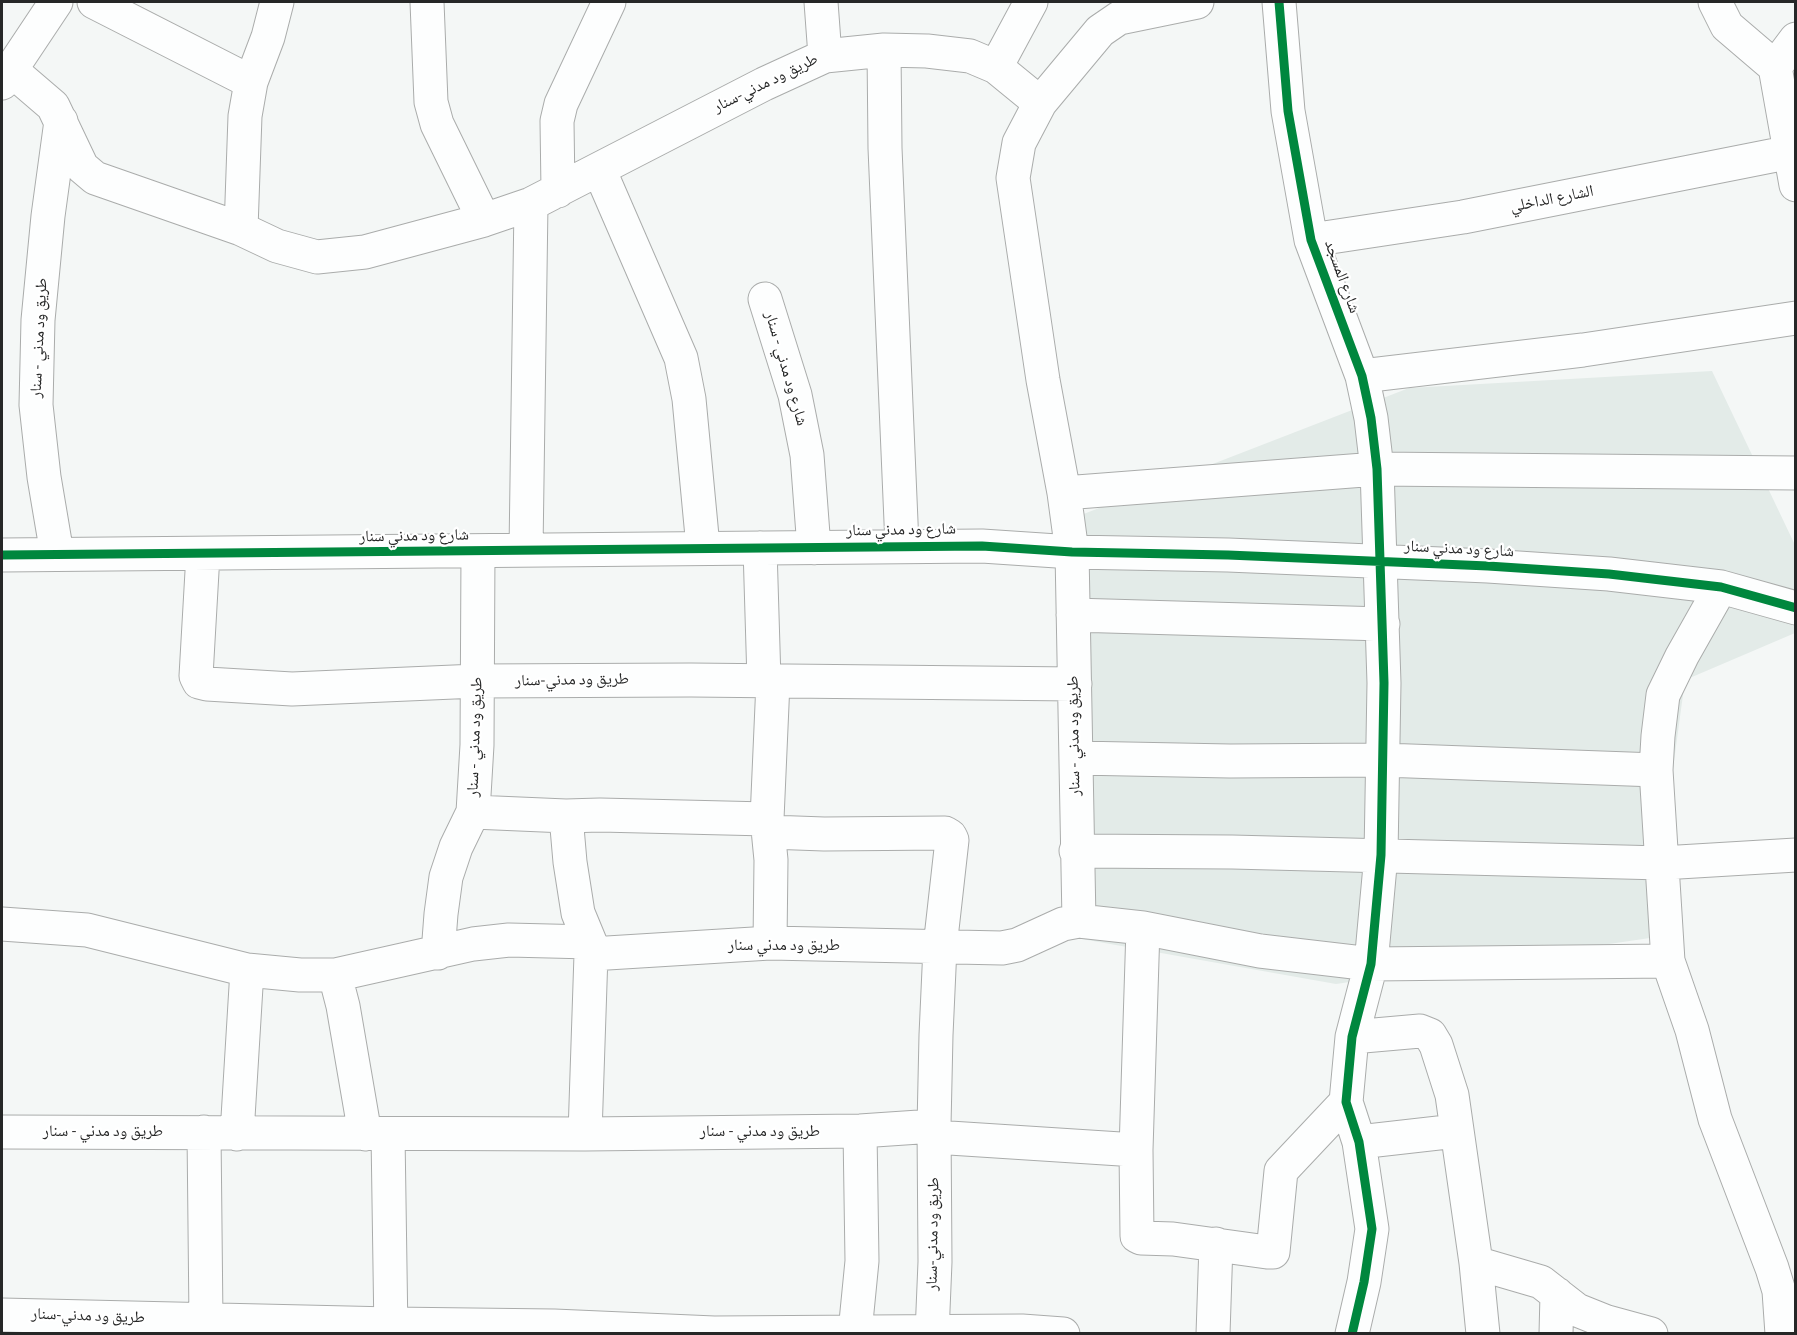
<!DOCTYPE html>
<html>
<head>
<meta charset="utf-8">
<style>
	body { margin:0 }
	#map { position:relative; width:1797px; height:1335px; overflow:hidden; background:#f4f7f6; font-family:"Source Sans 3",sans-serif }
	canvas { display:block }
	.frame { position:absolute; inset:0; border:3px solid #262727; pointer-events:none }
</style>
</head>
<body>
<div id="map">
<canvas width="1797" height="1335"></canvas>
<div class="frame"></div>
</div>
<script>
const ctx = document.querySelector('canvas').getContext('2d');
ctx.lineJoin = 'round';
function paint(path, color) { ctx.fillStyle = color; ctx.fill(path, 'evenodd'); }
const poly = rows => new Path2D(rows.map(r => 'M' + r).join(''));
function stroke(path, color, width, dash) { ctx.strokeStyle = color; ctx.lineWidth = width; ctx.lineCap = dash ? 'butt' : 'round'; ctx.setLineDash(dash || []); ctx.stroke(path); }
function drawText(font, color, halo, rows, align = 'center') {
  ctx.font = font + ' "Source Sans 3","Noto Naskh Arabic",sans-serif'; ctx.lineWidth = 4.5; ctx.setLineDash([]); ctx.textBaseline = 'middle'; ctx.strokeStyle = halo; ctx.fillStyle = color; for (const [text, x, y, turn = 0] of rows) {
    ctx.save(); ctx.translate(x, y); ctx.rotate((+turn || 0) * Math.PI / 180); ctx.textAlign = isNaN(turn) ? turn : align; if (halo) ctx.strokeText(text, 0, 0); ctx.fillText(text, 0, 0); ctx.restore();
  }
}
const built = poly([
	[1712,371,1795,545,1795,633,1685,680,1650,938,1336,984,1082,939,1081,515,1409,388]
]);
const minor = poly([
	[94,2,251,82,245,116,241,229],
	[427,2,431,102,437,124,484,220],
	[821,2,825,56],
	[1279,2,1288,111,1311,240,1362,376,1371,418,1377,469,1384,683,1381,855,1371,964,1352,1037,1346,1102,1359,1142,1372,1229,1364,1282,1352,1334],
	[1715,2,1727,26,1775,67],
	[1796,39,1775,67,1796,185],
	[884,50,885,148,902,545],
	[996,67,1031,2],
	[11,70,53,106,82,167,95,178,241,229,277,246,317,257,365,252,484,220,531,204,764,84,825,56,884,50,927,51,970,56,996,67,1040,103],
	[251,82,268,37,277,2],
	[2,83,56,2],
	[599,169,681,358,689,399,703,547],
	[558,191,557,121,561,104,609,2],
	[1311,240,1463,217,1791,152],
	[765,299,795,395,807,455,814,548],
	[1362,376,1583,350,1796,318],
	[1064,493,1377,469,1796,473],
	[760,548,764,681],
	[526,550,531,204],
	[57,554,44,477,36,405,38,320,48,216,61,121],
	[203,554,196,676,199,682,207,684,292,689,477,681,691,680,1075,684],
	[2,555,982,546,1072,552,1228,555,1488,566,1609,574,1721,587,1796,608],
	[1721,587,1682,656,1663,695,1658,736,1656,770,1668,961,1692,1030,1715,1119,1772,1268,1779,1291,1782,1334],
	[1073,615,1383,624],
	[1076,758,1230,761,1383,760,1656,770],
	[473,812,566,816,600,815,767,819],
	[566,816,570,862,578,913,590,942,591,954,585,1134],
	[769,832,824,834,945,833,950,836,952,840,940,947,936,1035,934,1126,935,1262,932,1334],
	[1076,851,1232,852,1662,863,1796,855],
	[1079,921,1072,552,1064,493,1043,380,1013,178,1019,143,1040,103,1100,31,1119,18,1197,2],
	[2,924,87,930,247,970,300,975,335,975,473,944,509,940,590,942],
	[1143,928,1136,1150,1137,1236,1141,1238,1173,1239,1267,1252,1273,1252,1281,1171,1346,1102],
	[770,943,771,860,767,819,773,682],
	[438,953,441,914,446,877,456,847,473,812,477,745,478,551],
	[591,954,770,943,1002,948,1017,945,1063,924,1079,921,1143,928,1260,951,1371,964,1668,961],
	[335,975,343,1006,365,1134],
	[1352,1037,1420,1031,1430,1035,1436,1045,1452,1095,1476,1263,1483,1334],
	[2,1132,585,1134,860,1131,934,1126],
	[204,1132,206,1321],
	[237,1134,247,970],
	[388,1134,391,1334],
	[934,1137,1136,1150],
	[1359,1142,1456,1131],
	[1476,1263,1541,1282,1577,1310,1607,1322,1651,1334],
	[2,1315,391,1324,554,1326,714,1333,1022,1331,1063,1334],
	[855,1332,862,1261,860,1131],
	[1213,1334,1216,1244],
	[1556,1334,1557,1294]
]);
const cycleway = poly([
	[1279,2,1288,111,1311,240,1362,376,1371,418,1377,469,1384,683,1381,855,1371,964,1352,1037,1346,1102,1359,1142,1372,1229,1364,1282,1352,1334],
	[2,555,982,546,1072,552,1228,555,1488,566,1609,574,1721,587,1796,608]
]);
const streetNames = [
	["طريق ود مدني-سنار",766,84,-26],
	["الشارع الداخلي",1552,200,-11],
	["شارع المسجد",1341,277,70],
	["طريق ود مدني - سنار",40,338,-87],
	["شارع ود مدني - سنار",785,369,74],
	["شارع ود مدني سنار",901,531,-1],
	["شارع ود مدني سنار",414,537,-1],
	["شارع ود مدني سنار",1459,550,3],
	["طريق ود مدني-سنار",572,681,-1],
	["طريق ود مدني - سنار",1075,736,-91],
	["طريق ود مدني - سنار",476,737,-88],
	["طريق ود مدني سنار",784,946],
	["طريق ود مدني - سنار",103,1132],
	["طريق ود مدني - سنار",760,1132],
	["طريق ود مدني-سنار",934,1234,-89],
	["طريق ود مدني-سنار",88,1317,2]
];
paint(built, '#e3ebe8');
stroke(minor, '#aaacab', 35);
stroke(minor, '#fdfefe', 33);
stroke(cycleway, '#00873e', 9);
drawText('16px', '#262727', '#fff', streetNames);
</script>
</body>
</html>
